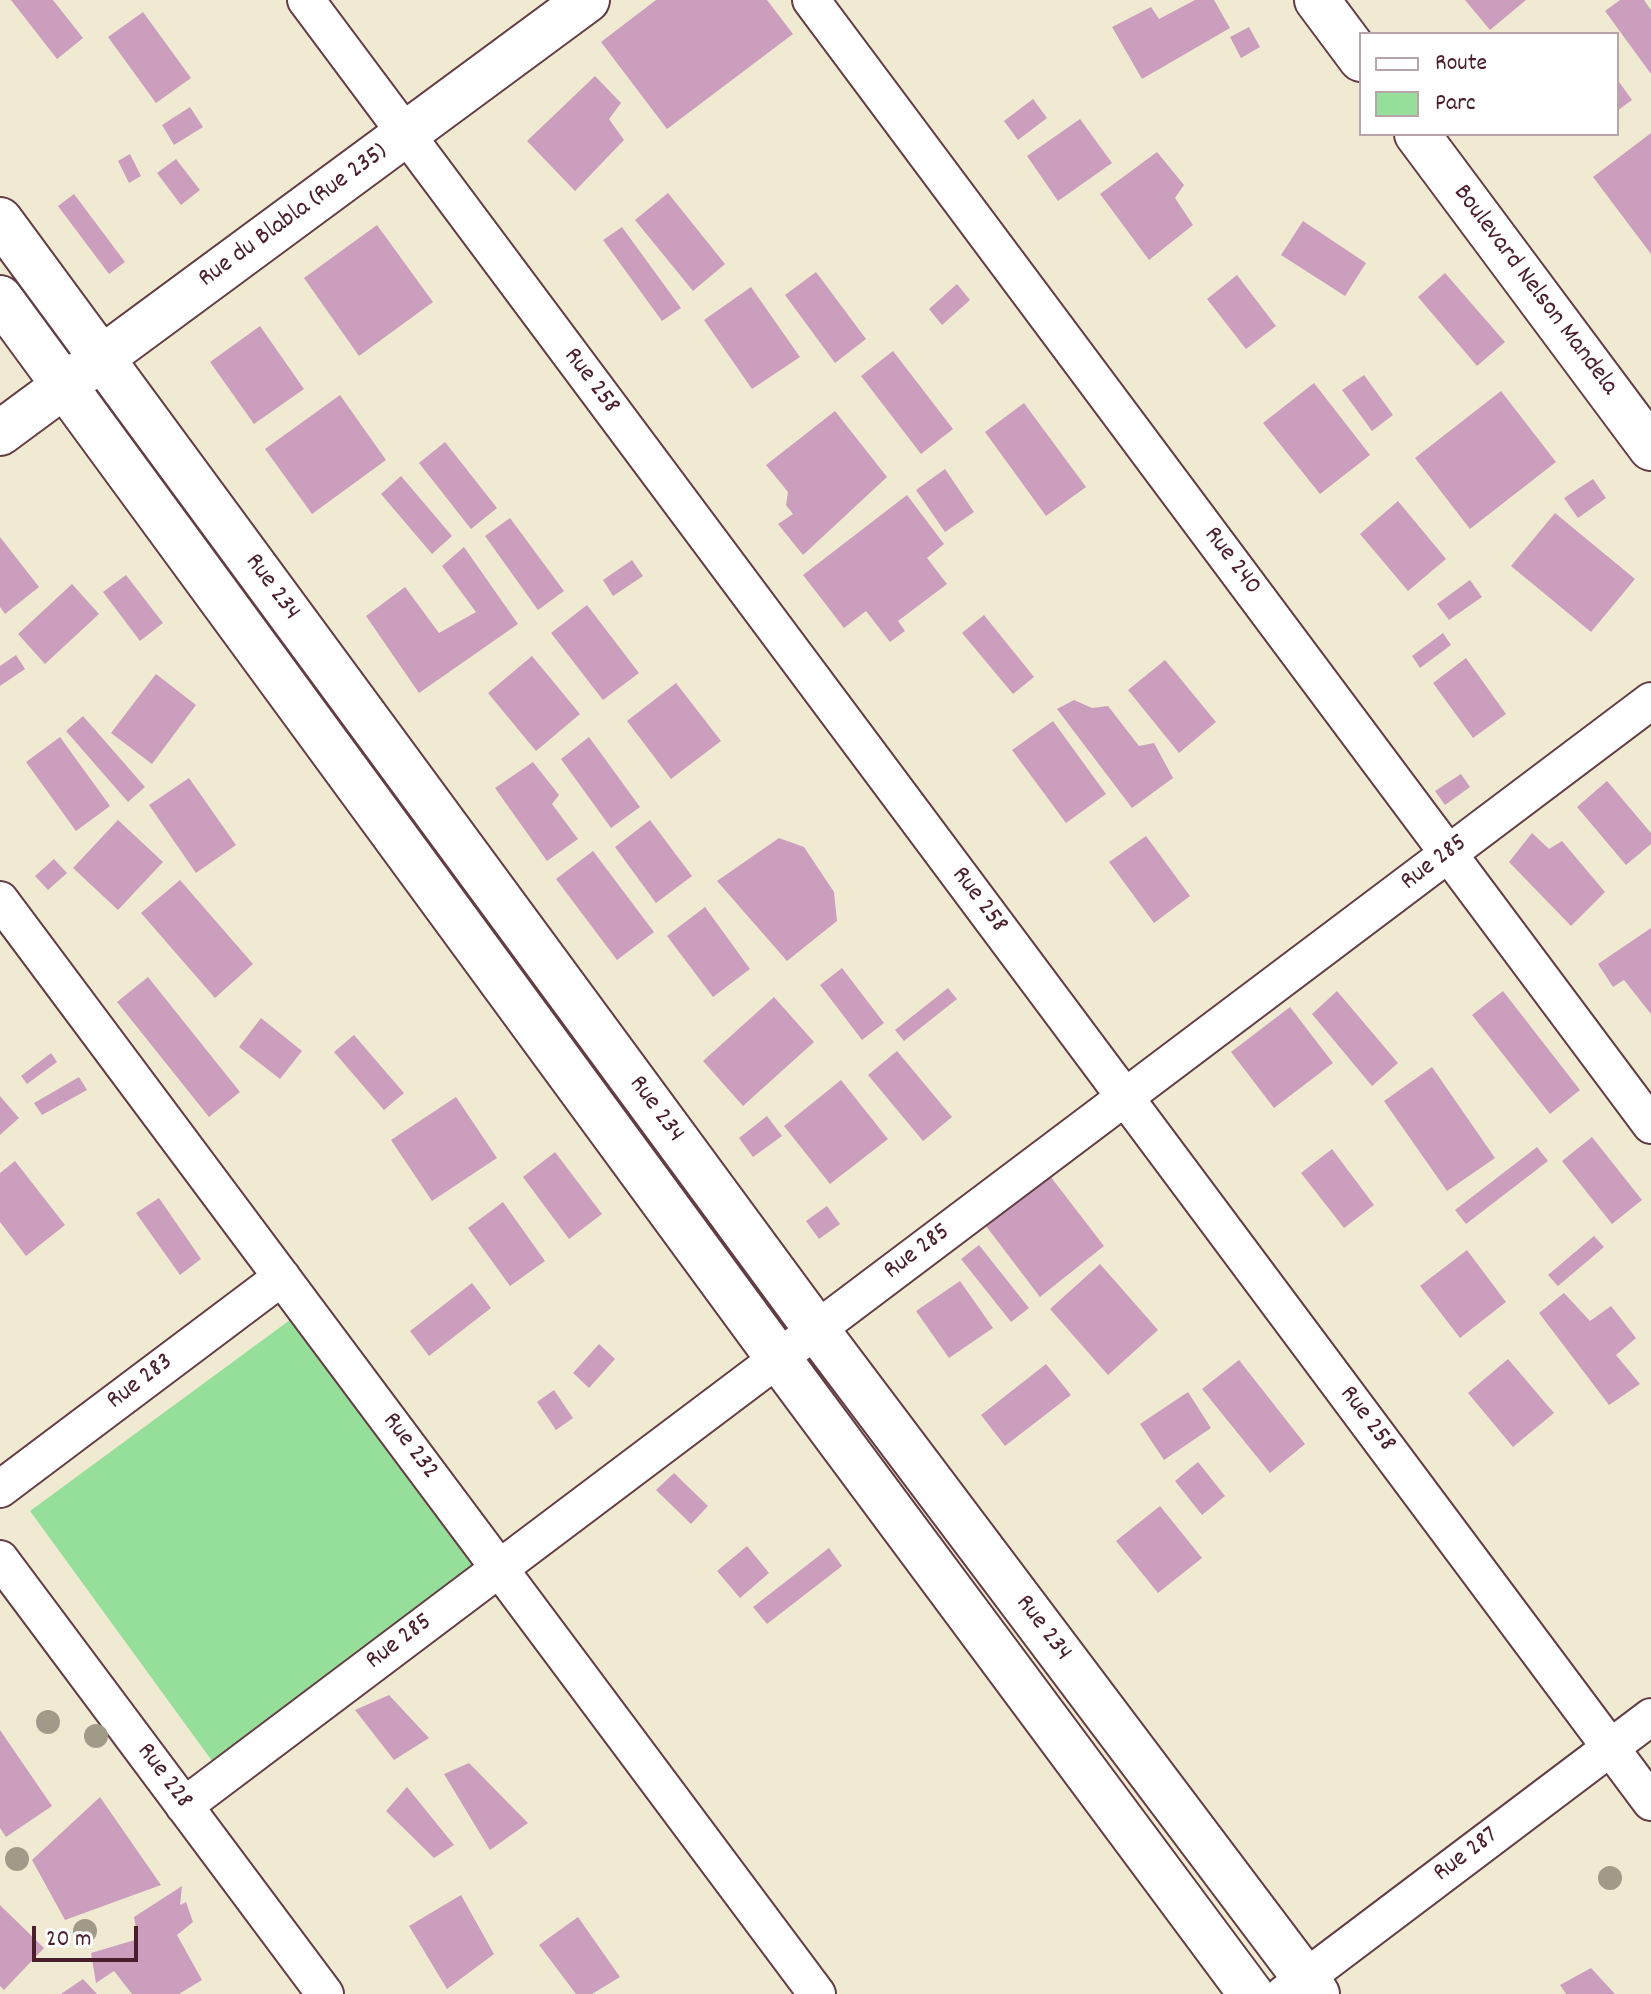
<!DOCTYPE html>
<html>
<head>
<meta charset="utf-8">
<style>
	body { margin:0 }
	#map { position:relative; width:1651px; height:1994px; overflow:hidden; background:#f1ead3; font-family:Dekko,sans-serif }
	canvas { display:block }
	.legend { position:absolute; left:1359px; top:32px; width:260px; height:104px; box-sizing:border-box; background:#fff; border:2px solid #b7a5aa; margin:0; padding:10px 14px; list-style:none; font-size:24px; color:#4a1f2b }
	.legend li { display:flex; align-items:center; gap:16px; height:40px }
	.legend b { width:40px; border:2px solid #b7a5aa }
	.scale { position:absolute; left:32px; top:1926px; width:106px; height:36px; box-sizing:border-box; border:4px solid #4a1f2b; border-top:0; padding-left:10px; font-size:24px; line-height:28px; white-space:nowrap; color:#4a1f2b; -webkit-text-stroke:6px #fff; paint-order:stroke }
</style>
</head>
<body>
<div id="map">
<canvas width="1651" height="1994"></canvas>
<ul class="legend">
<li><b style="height:10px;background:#fff"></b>Route</li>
<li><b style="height:22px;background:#96df9a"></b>Parc</li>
</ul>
<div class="scale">20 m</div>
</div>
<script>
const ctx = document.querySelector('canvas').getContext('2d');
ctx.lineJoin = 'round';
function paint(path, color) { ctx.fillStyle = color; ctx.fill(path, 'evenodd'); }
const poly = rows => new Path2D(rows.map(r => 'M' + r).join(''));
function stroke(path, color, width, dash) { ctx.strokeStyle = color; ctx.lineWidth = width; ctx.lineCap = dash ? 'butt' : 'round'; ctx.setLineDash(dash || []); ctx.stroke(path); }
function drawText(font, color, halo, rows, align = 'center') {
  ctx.font = font + ' Dekko,sans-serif'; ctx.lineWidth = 6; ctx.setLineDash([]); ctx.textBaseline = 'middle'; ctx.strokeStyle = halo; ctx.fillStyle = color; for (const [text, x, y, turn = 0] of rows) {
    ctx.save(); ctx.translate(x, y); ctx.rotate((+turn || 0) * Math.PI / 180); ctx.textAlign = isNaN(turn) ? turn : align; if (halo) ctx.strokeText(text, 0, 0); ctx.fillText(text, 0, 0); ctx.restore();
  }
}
const green = poly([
	[294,1317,479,1572,215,1765,30,1511]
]);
const building = poly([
	[11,0,53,0,83,38,57,59],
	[656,0,767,0,793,34,667,129,601,42],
	[1195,0,1214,0,1230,28,1142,79,1112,27,1151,7,1159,19],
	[1465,0,1526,0,1490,30],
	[1620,0,1644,0,1651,10,1651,74,1605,11],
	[143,12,191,78,156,103,108,37],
	[1249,27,1260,47,1241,58,1230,37],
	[595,76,621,103,609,119,624,140,575,191,527,141],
	[1617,79,1632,100,1617,111],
	[1033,99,1047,118,1018,140,1004,121],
	[190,107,203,127,174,145,162,125],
	[1080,119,1112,163,1058,201,1027,156],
	[1651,133,1651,254,1593,177],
	[1157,152,1184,185,1175,198,1193,225,1149,260,1100,194],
	[130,154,141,176,129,183,118,161],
	[176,159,200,190,181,205,157,173],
	[668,193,725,264,693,291,635,220],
	[74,194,125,262,109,274,58,206],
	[1303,221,1366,263,1345,296,1281,255],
	[377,225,433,302,359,356,304,278],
	[622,227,681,308,662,321,603,240],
	[816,272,866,339,835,363,785,295],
	[1445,273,1505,342,1477,366,1418,297],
	[1237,275,1276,326,1246,349,1207,299],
	[957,284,970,300,942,325,929,309],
	[751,287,800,357,752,389,704,320],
	[260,326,304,389,254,424,210,362],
	[893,351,953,429,921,454,861,376],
	[1364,375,1393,415,1372,431,1342,390],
	[1314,383,1370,455,1320,494,1263,423],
	[1501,391,1556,462,1470,529,1415,458],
	[340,395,386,460,312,514,265,449],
	[1024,403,1086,487,1046,516,985,432],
	[835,411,887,477,803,555,778,524,793,514,786,505,788,492,766,465],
	[445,442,497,508,471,529,419,463],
	[945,469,974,512,945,532,916,490],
	[401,476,452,536,432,554,381,494],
	[1593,479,1606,498,1578,518,1564,498],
	[907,495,944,544,927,558,947,584,898,621,905,631,890,642,866,611,844,628,803,575],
	[1398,501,1446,559,1408,591,1360,534],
	[1555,513,1635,579,1591,632,1511,566],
	[510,518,564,591,538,610,485,536],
	[0,537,39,587,5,614,0,607],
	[464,547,518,624,419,693,366,616,405,587,439,633,476,612,442,566],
	[632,560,643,576,613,596,603,580],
	[126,575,163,623,140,641,103,592],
	[1470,580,1482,597,1449,620,1437,604],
	[72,584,99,614,45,664,18,634],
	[587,605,639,673,603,700,551,633],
	[984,615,1034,677,1013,694,962,633],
	[1443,633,1451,645,1420,668,1412,656],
	[16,655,25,669,0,686,0,666],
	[532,656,580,714,536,751,488,693],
	[1466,658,1506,714,1473,738,1433,683],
	[1165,660,1216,722,1179,753,1128,690],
	[156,674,196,705,152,764,111,733],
	[676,683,721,741,671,779,627,721],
	[1074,700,1092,708,1108,706,1139,746,1154,743,1173,778,1132,808,1057,709],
	[83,716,145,787,128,802,66,731],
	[1053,721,1106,794,1066,823,1012,750],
	[60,737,110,806,76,831,26,762],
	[589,737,640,807,611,828,561,759],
	[533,762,559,795,552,804,578,839,547,861,495,788],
	[1461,774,1470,787,1445,805,1435,791],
	[189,778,236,845,196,873,149,805],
	[1607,781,1651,833,1651,844,1626,865,1577,807],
	[118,820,163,862,118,910,73,868],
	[650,820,692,876,656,903,615,847],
	[1532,833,1549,849,1562,841,1605,892,1571,926,1509,862],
	[1146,836,1190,896,1154,923,1109,862],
	[779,838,804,847,834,892,837,921,787,961,717,881],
	[593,851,654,932,617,960,556,879],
	[54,859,67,873,48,890,35,876],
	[180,880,253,964,215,998,141,913],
	[705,907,750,969,713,997,667,936],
	[1651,928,1651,1014,1624,980,1613,987,1598,964],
	[842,968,884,1023,862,1040,820,985],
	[148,977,240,1092,209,1117,117,1002],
	[948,988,957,999,904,1041,895,1030],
	[1337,991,1398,1063,1372,1086,1312,1014],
	[1503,991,1580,1090,1550,1114,1472,1015],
	[774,997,814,1042,743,1106,703,1061],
	[1290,1007,1333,1063,1274,1108,1231,1052],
	[261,1018,302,1051,280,1079,239,1047],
	[354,1035,404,1093,384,1110,334,1052],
	[897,1051,952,1117,923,1141,868,1075],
	[51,1053,57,1062,27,1084,21,1076],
	[1432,1067,1495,1158,1447,1191,1384,1101],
	[79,1077,87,1090,42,1115,34,1103],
	[841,1080,888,1139,830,1184,784,1126],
	[0,1096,19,1118,0,1135],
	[456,1097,497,1158,432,1201,391,1140],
	[767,1116,782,1136,753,1157,739,1138],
	[1592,1137,1642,1200,1612,1224,1562,1161],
	[1537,1147,1548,1161,1466,1224,1455,1210],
	[1332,1149,1374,1205,1344,1228,1301,1173],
	[555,1152,602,1214,569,1239,523,1177],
	[15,1161,65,1225,26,1256,0,1222,0,1173],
	[1050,1176,1104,1246,1040,1297,986,1226],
	[159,1198,201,1259,180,1275,136,1213],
	[503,1202,545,1261,510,1286,468,1228],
	[827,1206,840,1224,819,1239,806,1221],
	[1594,1236,1604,1247,1558,1286,1548,1275],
	[979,1245,1029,1308,1011,1322,961,1259],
	[1467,1250,1506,1302,1460,1338,1420,1286],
	[1100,1264,1158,1330,1108,1375,1050,1309],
	[960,1281,993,1328,949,1358,916,1311],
	[472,1283,491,1308,429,1356,410,1331],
	[1564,1293,1590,1321,1611,1306,1636,1338,1616,1355,1640,1384,1609,1405,1539,1313],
	[599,1344,615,1359,589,1388,573,1373],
	[1508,1359,1554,1413,1513,1447,1468,1393],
	[1239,1360,1305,1444,1270,1473,1202,1389],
	[1046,1364,1071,1395,1005,1446,981,1415],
	[554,1390,573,1418,556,1430,537,1402],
	[1188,1392,1211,1428,1164,1460,1140,1424],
	[1198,1462,1225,1496,1202,1515,1175,1481],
	[674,1473,708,1506,691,1524,656,1490],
	[1160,1506,1202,1558,1158,1593,1116,1541],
	[747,1546,769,1573,740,1598,717,1571],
	[829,1548,842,1566,767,1624,753,1607],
	[389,1695,429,1738,394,1760,355,1710],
	[0,1730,52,1806,6,1837,0,1828],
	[469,1763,528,1823,490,1850,444,1774],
	[407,1787,454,1845,434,1858,386,1811],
	[100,1797,161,1885,65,1920,32,1860],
	[182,1886,180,1905,186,1902,193,1922,177,1935,202,1980,179,1994,132,1994,114,1971,96,1983,91,1953,138,1939,134,1917],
	[461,1895,494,1954,447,1989,409,1926],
	[0,1905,44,1948,4,1990,0,1986],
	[578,1917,620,1977,592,1994,576,1994,539,1945],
	[1591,1968,1615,1994,1566,1994,1560,1985],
	[83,1979,97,1994,61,1994]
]);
const street = poly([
	[306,0,1651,1802],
	[811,0,1651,1125],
	[0,900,817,1994],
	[0,1489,282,1277],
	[0,1559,325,1994],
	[184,1806,1651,701],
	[1284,1994,1651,1717]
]);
const secondary = poly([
	[1317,0,1361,59],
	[1417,134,1651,448],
	[0,220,816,1329,1317,1994],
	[0,298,778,1358,1251,1994],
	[0,433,587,0]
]);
const trees = [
	[48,1722],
	[96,1736],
	[17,1859],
	[1610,1878],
	[85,1931]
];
const streetNames = [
	["Rue du Blabla (Rue 235)",294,217,-36],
	["Boulevard Nelson Mandela",1534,291,53],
	["Rue 258",590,382,53],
	["Rue 240",1231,562,53],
	["Rue 234",271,588,54],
	["Rue 285",1435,864,-37],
	["Rue 258",978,901,53],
	["Rue 234",655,1110,54],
	["Rue 285",918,1253,-37],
	["Rue 283",141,1383,-37],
	["Rue 258",1366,1420,53],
	["Rue 232",409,1447,53],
	["Rue 234",1042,1629,53],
	["Rue 285",400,1643,-37],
	["Rue 228",163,1777,53],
	["Rue 287",1467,1856,-37]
];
paint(green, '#96df9a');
paint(building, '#cb9ebe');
stroke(street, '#633d44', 40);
stroke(secondary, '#633d44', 48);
stroke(street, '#fff', 36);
stroke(secondary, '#fff', 44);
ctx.fillStyle = '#a29a89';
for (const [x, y] of trees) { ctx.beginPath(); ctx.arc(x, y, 12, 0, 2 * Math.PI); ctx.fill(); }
drawText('26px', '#4a1f2b', '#fff', streetNames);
</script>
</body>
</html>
